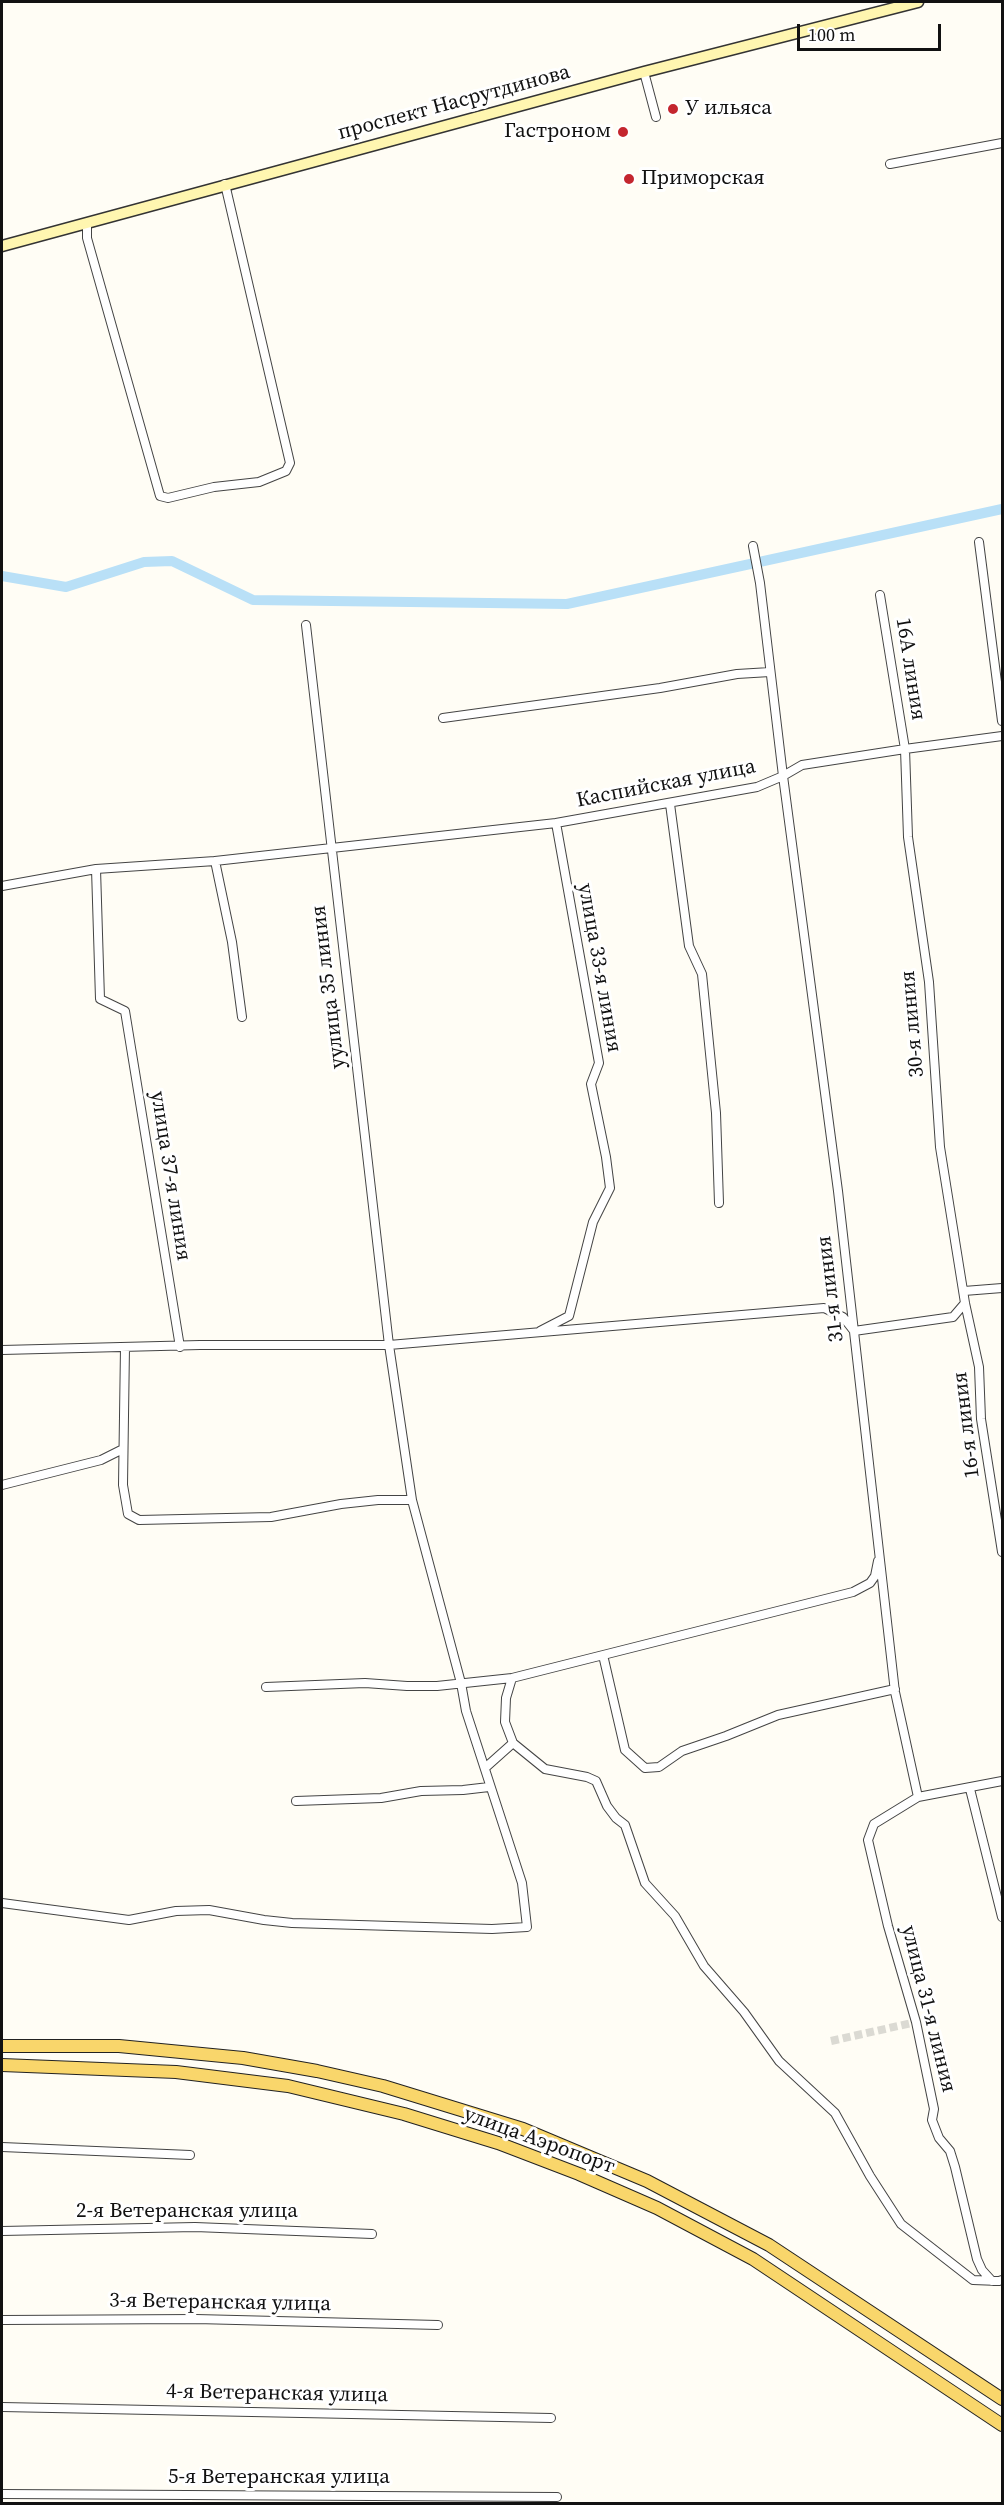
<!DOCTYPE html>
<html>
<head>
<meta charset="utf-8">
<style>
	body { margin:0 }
	#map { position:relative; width:1004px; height:2505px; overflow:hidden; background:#fffdf5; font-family:"Source Serif 4",serif }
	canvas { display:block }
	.frame { position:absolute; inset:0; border:3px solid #111; pointer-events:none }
	.scale { position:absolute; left:797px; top:24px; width:144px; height:27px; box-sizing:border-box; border:3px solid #111; border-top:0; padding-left:8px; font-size:18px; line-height:21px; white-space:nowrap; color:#111; -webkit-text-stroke:4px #fff; paint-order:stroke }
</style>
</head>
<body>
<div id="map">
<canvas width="1004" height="2505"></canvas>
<div class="frame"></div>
<div class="scale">100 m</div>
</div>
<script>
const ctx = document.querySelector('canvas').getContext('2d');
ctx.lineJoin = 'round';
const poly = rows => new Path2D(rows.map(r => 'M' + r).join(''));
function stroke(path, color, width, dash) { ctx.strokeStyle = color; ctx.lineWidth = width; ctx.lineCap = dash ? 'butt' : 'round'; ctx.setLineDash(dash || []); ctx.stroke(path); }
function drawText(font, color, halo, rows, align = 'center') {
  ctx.font = font + ' "Source Serif 4",serif'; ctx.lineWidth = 6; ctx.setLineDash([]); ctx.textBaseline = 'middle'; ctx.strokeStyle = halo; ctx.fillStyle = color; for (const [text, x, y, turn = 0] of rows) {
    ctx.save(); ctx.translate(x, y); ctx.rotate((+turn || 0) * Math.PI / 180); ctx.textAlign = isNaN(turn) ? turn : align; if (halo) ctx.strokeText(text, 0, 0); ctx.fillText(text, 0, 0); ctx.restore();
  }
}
const canal = poly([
	[2,576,66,587,144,562,172,561,253,600,567,604,1002,509]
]);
const streetTunnel = poly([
	[831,2041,916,2022]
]);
const street = poly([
	[644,72,656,117],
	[890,164,1002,143],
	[87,223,87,238,160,496,168,498,214,487,259,482,286,471,290,463,225,184],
	[979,542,1002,721],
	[753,546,760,583,783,776,838,1191,895,1692,918,1797],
	[880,595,905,749,908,837,929,982,940,1147,965,1303,979,1367,981,1419,1002,1552],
	[443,718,660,688,737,674,770,672],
	[670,804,689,946,702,974,716,1113,719,1203],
	[215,861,232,942,242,1017],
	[96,869,100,999,125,1011,180,1347],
	[2,886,96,869,215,861,556,823,757,787,783,776,802,765,905,749,1002,736],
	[964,1291,1002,1288],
	[540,1331,569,1316,593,1222,610,1188,606,1157,591,1084,599,1063,556,823],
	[125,1347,123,1485,128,1514,139,1520,271,1517,341,1504,378,1500,412,1500],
	[2,1350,200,1345,389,1345,306,625],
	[2,1485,101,1460,123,1449],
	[603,1655,625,1750,645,1768,659,1767,682,1751,726,1736,778,1715,895,1689],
	[266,1687,365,1683,407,1686,437,1686,512,1678],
	[513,1743,505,1722,506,1698,512,1678,853,1592,870,1583,875,1576,878,1561],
	[485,1768,513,1743,545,1769,587,1777,596,1781,607,1806,616,1818,625,1825,645,1883,675,1916,704,1966,744,2012,779,2061,835,2113,870,2176,901,2224,973,2280,999,2281,1002,2280],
	[970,1789,1002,1917],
	[296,1801,381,1798,421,1791,463,1790,489,1787],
	[2,1903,129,1920,176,1911,209,1910,264,1920,292,1923,492,1929,527,1927,522,1883,466,1711,461,1683,412,1500,389,1345,824,1308,843,1317,854,1331,953,1317,965,1303],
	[2,2147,190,2155],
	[2,2231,195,2227,372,2234],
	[992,2281,982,2270,977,2259,955,2167,950,2151,939,2138,932,2120,934,2109,916,2022,888,1926,868,1840,874,1824,918,1797,1002,1781],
	[2,2320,196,2319,438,2325],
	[2,2407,551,2418],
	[2,2494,557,2497]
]);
const secondary = poly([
	[2,246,644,72,918,2]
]);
const primary = poly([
	[2,2046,119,2046,243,2058,317,2071,383,2086,523,2129,647,2181,769,2245,1002,2399],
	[2,2065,176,2072,288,2086,404,2114,498,2143,579,2174,657,2208,753,2259,1002,2425]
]);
const markers = [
	[673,109,6,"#c4262e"],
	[623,132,6,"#c4262e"],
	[629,179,6,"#c4262e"]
];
const streetNames = [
	["проспект Насрутдинова",454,103,-15],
	["16А линия",910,669,81],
	["Каспийская улица",666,784,-11],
	["улица 33-я линия",599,968,80],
	["уулица 35 линия",329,987,-97],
	["30-я линия",913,1024,-95],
	["улица 37-я линия",170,1176,81],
	["31-я линия",831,1289,-97],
	["16-я линия",967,1425,-97],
	["улица 31-я линия",928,2009,76],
	["улица Аэропорт",539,2141,20],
	["2-я Ветеранская улица",187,2212],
	["3-я Ветеранская улица",220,2303,1],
	["4-я Ветеранская улица",277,2394,1],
	["5-я Ветеранская улица",279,2478]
];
const poiNames = [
	["У ильяса",685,109],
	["Гастроном",611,132,"right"],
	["Приморская",641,179]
];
stroke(canal, '#b9e0f7', 10);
stroke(streetTunnel, '#dbdad3', 8, [8, 4]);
stroke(street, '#444', 10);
stroke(secondary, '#333', 13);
stroke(primary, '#222', 14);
stroke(street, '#fff', 8);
stroke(secondary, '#fff6b0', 10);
stroke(primary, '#f9d66b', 12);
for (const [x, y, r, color] of markers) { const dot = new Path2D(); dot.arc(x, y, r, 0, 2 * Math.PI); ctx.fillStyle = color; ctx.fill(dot); stroke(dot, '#fff', 2); }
drawText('21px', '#111', '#fff', streetNames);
drawText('21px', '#111', '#fff', poiNames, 'left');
</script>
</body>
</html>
